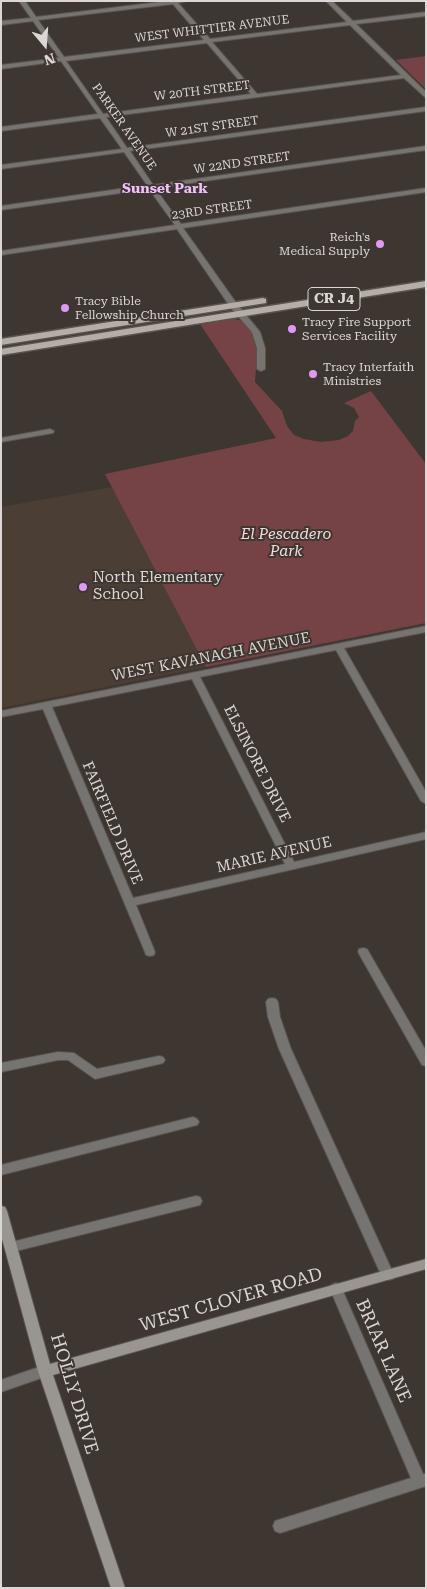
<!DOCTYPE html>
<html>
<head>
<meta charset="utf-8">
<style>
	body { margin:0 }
	#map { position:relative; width:427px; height:1589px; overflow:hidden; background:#3e3631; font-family:"Roboto Serif",serif }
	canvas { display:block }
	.frame { position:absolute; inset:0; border:2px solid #dcd7d4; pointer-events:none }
	.north { position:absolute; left:20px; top:20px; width:50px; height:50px; -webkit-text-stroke:4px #3e3631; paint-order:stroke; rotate:162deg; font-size:14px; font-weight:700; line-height:20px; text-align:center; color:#dcd7d4 }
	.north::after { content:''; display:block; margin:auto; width:18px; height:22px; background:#dcd7d4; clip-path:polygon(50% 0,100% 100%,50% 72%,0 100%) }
</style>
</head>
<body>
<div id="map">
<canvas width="427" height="1589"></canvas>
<div class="frame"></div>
<div class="north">N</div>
</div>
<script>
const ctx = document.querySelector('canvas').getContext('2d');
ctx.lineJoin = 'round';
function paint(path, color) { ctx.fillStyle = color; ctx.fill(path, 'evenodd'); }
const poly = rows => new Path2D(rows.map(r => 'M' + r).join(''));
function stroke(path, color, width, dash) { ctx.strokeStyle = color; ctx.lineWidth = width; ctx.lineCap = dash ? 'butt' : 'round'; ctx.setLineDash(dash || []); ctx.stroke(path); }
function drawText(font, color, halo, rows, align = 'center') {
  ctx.font = font + ' "Roboto Serif",serif'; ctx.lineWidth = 4; ctx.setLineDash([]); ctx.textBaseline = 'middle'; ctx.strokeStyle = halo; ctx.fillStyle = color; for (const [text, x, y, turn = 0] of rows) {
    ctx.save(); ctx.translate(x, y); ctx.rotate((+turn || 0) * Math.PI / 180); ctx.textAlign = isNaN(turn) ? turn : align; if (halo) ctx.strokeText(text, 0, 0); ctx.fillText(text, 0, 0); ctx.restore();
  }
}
const built = poly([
	[112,487,206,667,1,708,1,507]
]);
const green = poly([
	[426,56,426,89,396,60],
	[233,319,245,321,253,333,257,353,255,382,282,411,287,426,294,435,304,439,321,442,339,440,348,436,353,431,355,421,359,417,354,408,344,403,371,391,426,464,426,623,206,667,105,474,276,438,200,324]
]);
const street = poly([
	[19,1,25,1,36,17,168,1,187,1,178,3,210,39,347,22,326,1,332,1,353,21,426,12,426,16,356,24,426,92,426,98,404,78,106,117,127,148,426,107,426,111,130,151,153,185,426,146,426,150,155,188,181,224,426,188,426,192,183,228,237,304,260,332,265,348,265,369,261,371,257,369,257,348,252,332,231,308,177,229,1,255,1,251,175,225,149,189,1,210,1,206,147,185,124,152,1,169,1,165,122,149,100,118,1,131,1,127,98,114,61,61,1,69,1,65,59,58,33,21,1,25,1,21,31,18,19,1],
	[173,4,204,40,64,57,38,20,173,4],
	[350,25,401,75,257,94,212,42,350,25],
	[207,43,251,94,103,114,66,61,207,43],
	[50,429,54,431,53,433,1,442,1,438,50,429],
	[426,626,426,632,344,648,426,792,426,804,421,801,336,650,200,677,294,862,426,832,426,839,136,905,155,952,154,955,150,956,146,955,145,952,43,709,1,717,1,711,426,626],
	[192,679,285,864,133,898,52,707,192,679],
	[363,948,367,949,426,1051,426,1066,422,1065,358,952,359,949,363,948],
	[272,998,276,999,278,1002,280,1017,291,1049,394,1275,393,1279,388,1280,383,1279,279,1049,268,1017,266,1002,268,999,272,998],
	[58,1052,74,1053,97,1069,159,1056,163,1057,165,1060,163,1063,159,1064,95,1079,68,1060,58,1060,1,1072,1,1063,58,1052],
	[193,1117,197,1119,199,1122,197,1125,1,1175,1,1165,193,1117],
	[196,1196,200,1197,202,1201,200,1205,12,1252,8,1251,6,1247,8,1243,196,1196],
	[336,1283,341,1285,342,1289,423,1474,426,1474,426,1486,280,1533,275,1531,273,1526,275,1521,411,1478,330,1289,331,1285,336,1283],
	[45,1365,50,1367,52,1371,50,1375,1,1392,1,1380,45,1365]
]);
const secondary = poly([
	[1,1206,5,1207,7,1211,50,1364,426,1259,426,1269,53,1375,125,1588,111,1588,38,1371,1,1235,1,1206]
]);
const primary = poly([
	[426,281,426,287,1,355,1,349,426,281],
	[263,298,266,299,266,303,1,345,1,339,263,298]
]);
const markers = [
	[380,244,5,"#dd99f3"],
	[65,308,5,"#dd99f3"],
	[292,329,5,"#dd99f3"],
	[313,374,5,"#dd99f3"],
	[83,587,5,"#dd99f3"]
];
const farStreetnames = [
	["WEST WHITTIER AVENUE",212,29,-7],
	["W 20TH STREET",202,91,-7],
	["PARKER AVENUE",124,127,55],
	["W 21ST STREET",212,127,-8],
	["W 22ND STREET",242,163,-8],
	["23RD STREET",212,210,-8]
];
const farPoinames = [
	["Reich's",370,237,"right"],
	["Medical Supply",370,251,"right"],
	["Tracy Bible",75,301],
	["Fellowship Church",75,315],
	["Tracy Fire Support",302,322],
	["Services Facility",302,336],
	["Tracy Interfaith",323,367],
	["Ministries",323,381]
];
const farNeighbourhoodnames = [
	["Sunset Park",165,189]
];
const shields = [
	[334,299,52]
];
const shieldNames = [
	["CR J4",334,299]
];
const parkNames = [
	["El Pescadero",286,535],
	["Park",286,552]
];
const poiNames = [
	["North Elementary",93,578],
	["School",93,595]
];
const streetNames = [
	["WEST KAVANAGH AVENUE",211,657,-11],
	["ELSINORE DRIVE",257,764,63],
	["FAIRFIELD DRIVE",112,823,67],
	["MARIE AVENUE",274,855,-13]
];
const nearStreetnames = [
	["WEST CLOVER ROAD",231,1300,-16],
	["BRIAR LANE",383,1351,66],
	["HOLLY DRIVE",74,1394,73]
];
paint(built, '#4b3e35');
paint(green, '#754346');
stroke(street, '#5a534e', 2);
stroke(secondary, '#5a534e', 2);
stroke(primary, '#5a534e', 3);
paint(street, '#767470');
paint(secondary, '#999590');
paint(primary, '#b4aea7');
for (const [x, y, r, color] of markers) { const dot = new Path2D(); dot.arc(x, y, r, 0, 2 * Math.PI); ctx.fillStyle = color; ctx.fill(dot); stroke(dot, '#3e3631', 2); }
drawText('12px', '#dcd7d4', '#3e3631', farStreetnames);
drawText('12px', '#dcd7d4', '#3e3631', farPoinames, 'left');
drawText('bold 14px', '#efbffe', '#3e3631', farNeighbourhoodnames);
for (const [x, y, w] of shields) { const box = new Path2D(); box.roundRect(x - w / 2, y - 11.5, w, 23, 4); ctx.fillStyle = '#3e3631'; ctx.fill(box); stroke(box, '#dcd7d4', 1); }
drawText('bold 14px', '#dcd7d4', null, shieldNames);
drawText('italic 15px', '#f3dcdd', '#3e3631', parkNames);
drawText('15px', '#dcd7d4', '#3e3631', poiNames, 'left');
drawText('15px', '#dcd7d4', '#3e3631', streetNames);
drawText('18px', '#dcd7d4', '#3e3631', nearStreetnames);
</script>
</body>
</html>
